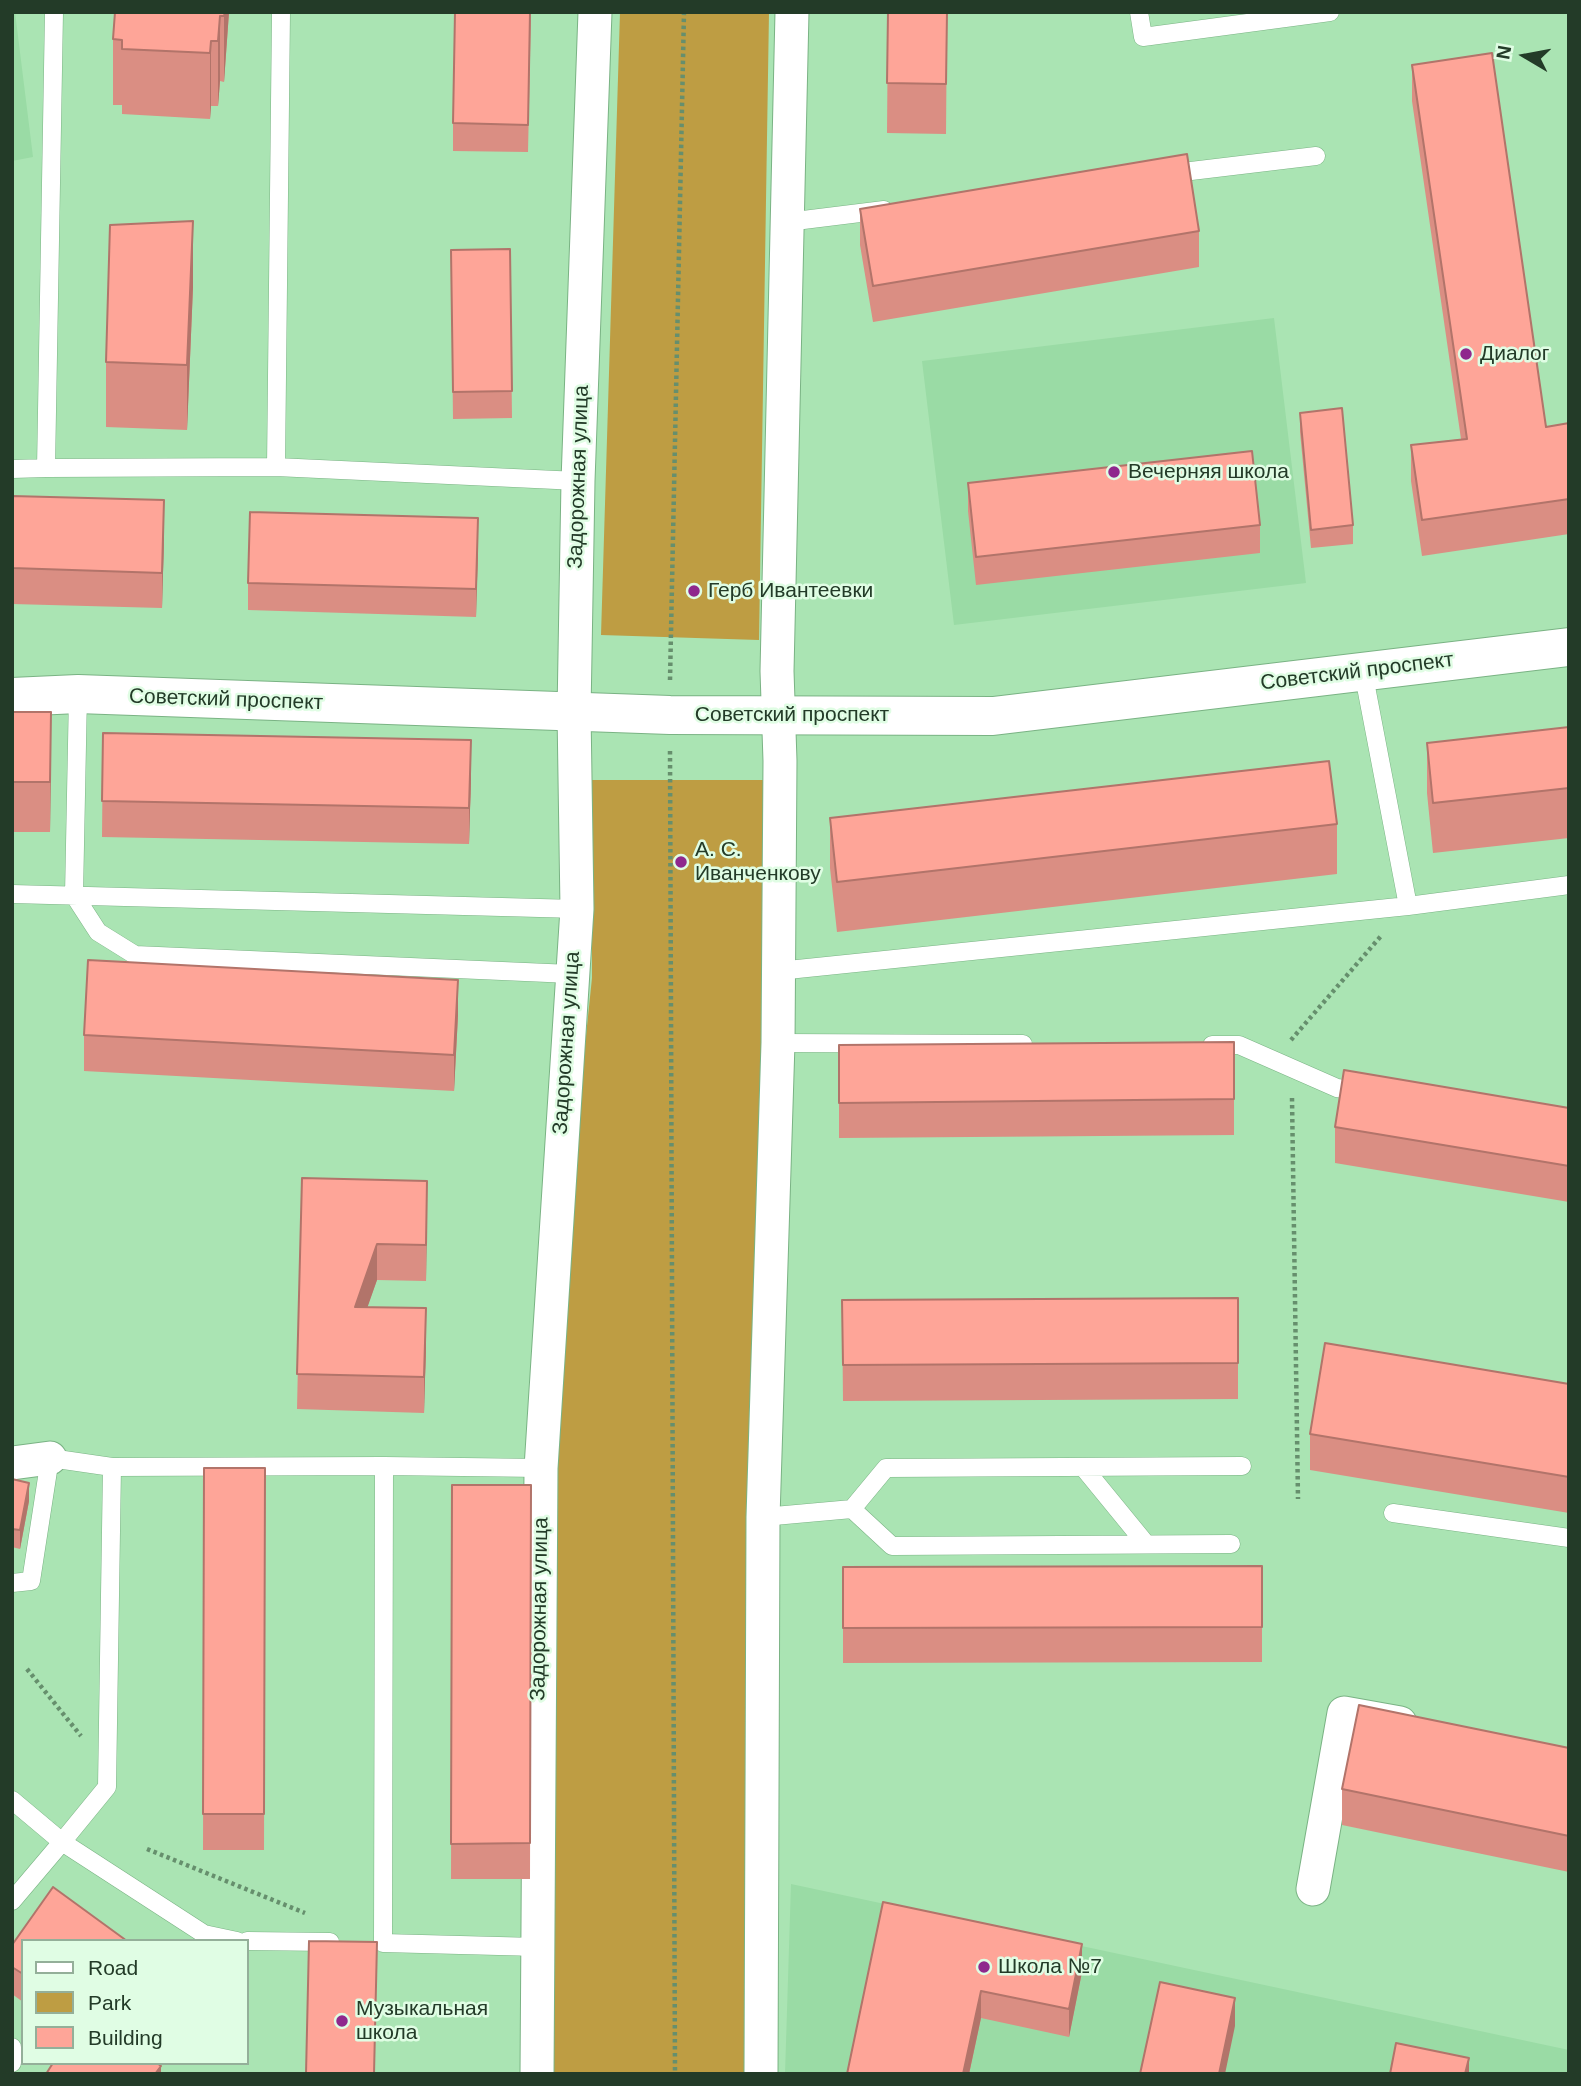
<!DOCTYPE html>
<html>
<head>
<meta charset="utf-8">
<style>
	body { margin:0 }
	#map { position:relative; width:1581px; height:2086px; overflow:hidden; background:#aae4b3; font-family:Arial,sans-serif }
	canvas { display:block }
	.frame { position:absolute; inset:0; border:14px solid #233b28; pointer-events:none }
	.legend { position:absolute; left:21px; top:1939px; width:228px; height:126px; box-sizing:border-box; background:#e0fde4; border:2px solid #94af99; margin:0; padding:9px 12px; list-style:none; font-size:21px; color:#233b28 }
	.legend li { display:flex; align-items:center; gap:14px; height:35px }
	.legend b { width:35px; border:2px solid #94af99 }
	.north { position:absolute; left:1490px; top:21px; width:70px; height:70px; -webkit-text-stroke:5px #e0fde4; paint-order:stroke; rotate:280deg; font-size:19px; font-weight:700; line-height:28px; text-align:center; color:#233b28 }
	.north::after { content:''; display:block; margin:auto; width:24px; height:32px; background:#233b28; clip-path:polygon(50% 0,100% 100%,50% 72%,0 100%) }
</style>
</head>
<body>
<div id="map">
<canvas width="1581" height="2086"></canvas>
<div class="frame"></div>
<ul class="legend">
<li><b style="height:9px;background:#fff"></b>Road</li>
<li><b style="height:19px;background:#be9d43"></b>Park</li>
<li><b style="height:19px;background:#fea598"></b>Building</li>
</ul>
<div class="north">N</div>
</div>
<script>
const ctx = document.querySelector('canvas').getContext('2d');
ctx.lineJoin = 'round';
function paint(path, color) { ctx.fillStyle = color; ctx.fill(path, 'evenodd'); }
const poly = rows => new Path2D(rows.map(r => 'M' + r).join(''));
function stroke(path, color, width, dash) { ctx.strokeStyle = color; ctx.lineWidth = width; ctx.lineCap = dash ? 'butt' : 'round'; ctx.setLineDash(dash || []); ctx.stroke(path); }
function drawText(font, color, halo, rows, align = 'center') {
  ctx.font = font + ' Arial,sans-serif'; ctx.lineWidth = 5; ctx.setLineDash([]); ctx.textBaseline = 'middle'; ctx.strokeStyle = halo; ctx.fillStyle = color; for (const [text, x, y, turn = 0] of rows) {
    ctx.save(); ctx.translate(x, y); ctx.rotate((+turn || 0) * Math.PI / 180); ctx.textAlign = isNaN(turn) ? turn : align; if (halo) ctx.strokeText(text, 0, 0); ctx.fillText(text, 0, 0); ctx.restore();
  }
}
const built = poly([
	[12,12,15,12,33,157,12,161],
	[1274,318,1306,583,954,625,922,361],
	[791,1884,1569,2050,1569,2074,785,2074]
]);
const green = poly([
	[620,12,769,12,759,640,601,635],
	[592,780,763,780,766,2074,537,2074,541,1468,592,978]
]);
const path = poly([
	[670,680,684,12],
	[670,751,675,2074],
	[1291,1040,1381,936],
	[1292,1098,1298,1499],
	[27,1669,81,1736],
	[147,1849,305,1913]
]);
const service = poly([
	[54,12,46,468,276,467,578,481],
	[1139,12,1143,37,1330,12],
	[1166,174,1316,156],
	[787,222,884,210],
	[276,467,281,12],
	[12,469,46,468],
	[1363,671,1408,906],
	[78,694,74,895,98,932,135,955,571,974],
	[12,894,577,909],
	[778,971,1408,906,1569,885],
	[778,1043,1023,1044],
	[1212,1045,1239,1045,1337,1088,1363,1092],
	[1083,1467,1146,1544],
	[852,1509,892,1546,1231,1544],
	[1393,1513,1569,1538],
	[763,1517,852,1509,886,1468,1242,1466],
	[12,1583,31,1581,50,1458,112,1467,384,1466],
	[12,1800,62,1842,107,1787,112,1467],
	[12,1901,62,1842,204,1934,237,1941],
	[247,1941,330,1942],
	[537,1947,383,1943,384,1466,541,1468],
	[12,2047,12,2063]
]);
const minor = poly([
	[12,1463,50,1458],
	[1313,1889,1344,1713,1400,1723],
	[537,2074,541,1468,577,909,574,712,578,481,595,12],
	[761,2074,763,1517,778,1043,780,761,777,671,792,12]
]);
const tertiary = poly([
	[12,697,78,694,670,715,993,716,1569,647]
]);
const wall = poly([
	[115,12,229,12,224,82,220,81,218,106,211,106,210,119,122,114,122,105,113,105,113,39],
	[531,12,528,152,453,151,453,123],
	[888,12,947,12,946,134,887,133],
	[1412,65,1546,427,1569,423,1569,534,1422,556,1411,481,1411,445,1461,439,1412,101],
	[860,209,1199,231,1199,267,873,322,860,245],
	[510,249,512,418,453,419,451,250],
	[193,287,187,430,106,427,106,362],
	[1300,413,1353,525,1353,544,1311,548,1300,432],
	[968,483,1260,525,1260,553,976,585,968,511],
	[12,496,164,536,162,608,12,604],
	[478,546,476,617,248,610,248,583],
	[12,712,51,762,50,832,12,832],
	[1569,727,1569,838,1433,853,1427,793,1427,743],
	[103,733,471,776,469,844,102,837],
	[830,818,1337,824,1337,874,837,932,830,868],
	[458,1015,454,1091,84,1071,84,1035],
	[1234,1042,1234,1135,839,1138,839,1045],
	[1569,1108,1569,1202,1335,1163,1335,1127],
	[302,1178,427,1216,426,1281,377,1280,367,1307,426,1344,424,1413,297,1409],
	[1238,1298,1238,1399,843,1401,842,1300],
	[1569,1384,1569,1513,1310,1470,1310,1434],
	[204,1468,265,1468,264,1850,203,1850],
	[12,1479,29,1501,20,1549,12,1547],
	[452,1485,531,1485,530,1879,451,1879],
	[1262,1566,1262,1662,843,1663,843,1567],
	[1569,1748,1569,1872,1342,1825,1342,1789],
	[883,1902,1082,1972,1069,2037,981,2018,969,2074,847,2074],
	[23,1941,23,2002,12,1994,12,1945]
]);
const shadedWall = poly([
	[225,12,229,12,224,82,224,16],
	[220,16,220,81,218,106,218,41],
	[211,41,211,106,210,119,210,53],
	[193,221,193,287,187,430,187,365],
	[164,500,164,536,162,608,162,573],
	[478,518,478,546,476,617,476,589],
	[51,712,51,762,50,832,50,782],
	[471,740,471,776,469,844,469,808],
	[458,980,458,1015,454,1091,454,1055],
	[427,1181,427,1216,426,1281,426,1245],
	[377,1244,377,1280,355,1343,355,1307],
	[426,1308,426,1344,424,1413,424,1377],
	[29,1483,29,1501,20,1549,20,1530],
	[1082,1944,1082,1972,1069,2037,1069,2009],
	[981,1991,981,2018,969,2074,963,2074],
	[1235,1998,1235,2026,1225,2074,1219,2074],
	[1469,2058,1469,2074,1465,2074],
	[161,2066,161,2074,155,2074]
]);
const building = poly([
	[115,12,225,12,224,16,220,16,218,41,211,41,210,53,122,49,122,40,113,39,115,12],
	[455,12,530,12,528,125,453,123,455,12],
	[888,12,947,12,946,84,887,83,888,12],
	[1492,53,1546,427,1569,423,1569,499,1422,520,1411,445,1467,439,1412,65,1492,53],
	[1187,154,1199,231,873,286,860,209,1187,154],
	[193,221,187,365,106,362,110,225,193,221],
	[510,249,512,391,453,392,451,250,510,249],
	[1342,408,1353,525,1311,530,1300,413,1342,408],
	[1252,451,1260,525,976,557,968,483,1252,451],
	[12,496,164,500,162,573,12,568,12,496],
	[250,512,478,518,476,589,248,583,250,512],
	[12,712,51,712,50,782,12,782,12,712],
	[1569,727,1569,788,1433,803,1427,743,1569,727],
	[103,733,471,740,469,808,102,801,103,733],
	[1329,761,1337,824,837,882,830,818,1329,761],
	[88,960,458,980,454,1055,84,1035,88,960],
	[1234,1042,1234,1099,839,1103,839,1045,1234,1042],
	[1344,1070,1569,1108,1569,1166,1335,1127,1344,1070],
	[302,1178,427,1181,426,1245,377,1244,355,1307,426,1308,424,1377,297,1374,302,1178],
	[1238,1298,1238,1363,843,1365,842,1300,1238,1298],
	[1325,1343,1569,1384,1569,1477,1310,1434,1325,1343],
	[204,1468,265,1468,264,1814,203,1814,204,1468],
	[12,1479,29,1483,20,1530,12,1529,12,1479],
	[452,1485,531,1485,530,1843,451,1844,452,1485],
	[1262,1566,1262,1627,843,1628,843,1567,1262,1566],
	[1359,1705,1569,1748,1569,1836,1342,1789,1359,1705],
	[53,1887,127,1941,23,1941,23,1974,12,1967,12,1945,53,1887],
	[883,1902,1082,1944,1069,2009,981,1991,963,2074,847,2074,883,1902],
	[309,1941,377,1942,374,2074,306,2074,309,1941],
	[1160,1982,1235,1998,1219,2074,1140,2074,1160,1982],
	[1396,2043,1469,2058,1465,2074,1390,2074,1396,2043],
	[53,2063,157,2063,161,2066,155,2074,46,2074,53,2063]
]);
const markers = [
	[1466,354,7,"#8f288d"],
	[1114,472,7,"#8f288d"],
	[694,591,7,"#8f288d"],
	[681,862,7,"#8f288d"],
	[984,1967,7,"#8f288d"],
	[342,2021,7,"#8f288d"]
];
const poiNames = [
	["Диалог",1480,354],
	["Вечерняя школа",1128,472],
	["Герб Ивантеевки",708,591],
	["А. С.",695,850],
	["Иванченкову",695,874],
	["Школа №7",998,1967],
	["Музыкальная",356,2009],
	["школа",356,2033]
];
const streetNames = [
	["Задорожная улица",579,477,-88],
	["Советский проспект",1357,672,-7],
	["Советский проспект",226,700,2],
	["Советский проспект",792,715],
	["Задорожная улица",567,1043,-86],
	["Задорожная улица",540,1609,-89]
];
paint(built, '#9adba5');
paint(green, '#be9d43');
stroke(service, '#7ab384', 19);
stroke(minor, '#7ab384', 35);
stroke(tertiary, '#7ab384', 40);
stroke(path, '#668f6d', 4.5, [3.5, 3.5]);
stroke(service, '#fff', 18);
stroke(minor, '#fff', 33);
stroke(tertiary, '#fff', 38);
paint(wall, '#da8e83');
paint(shadedWall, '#b2746a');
paint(building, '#fea598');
stroke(building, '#b2746a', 2);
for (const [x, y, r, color] of markers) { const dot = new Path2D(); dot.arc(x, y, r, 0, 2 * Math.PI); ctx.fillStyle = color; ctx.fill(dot); stroke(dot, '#e0fde4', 2.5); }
drawText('21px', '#233b28', '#e0fde4', poiNames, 'left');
drawText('21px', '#233b28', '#e0fde4', streetNames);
</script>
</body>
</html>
